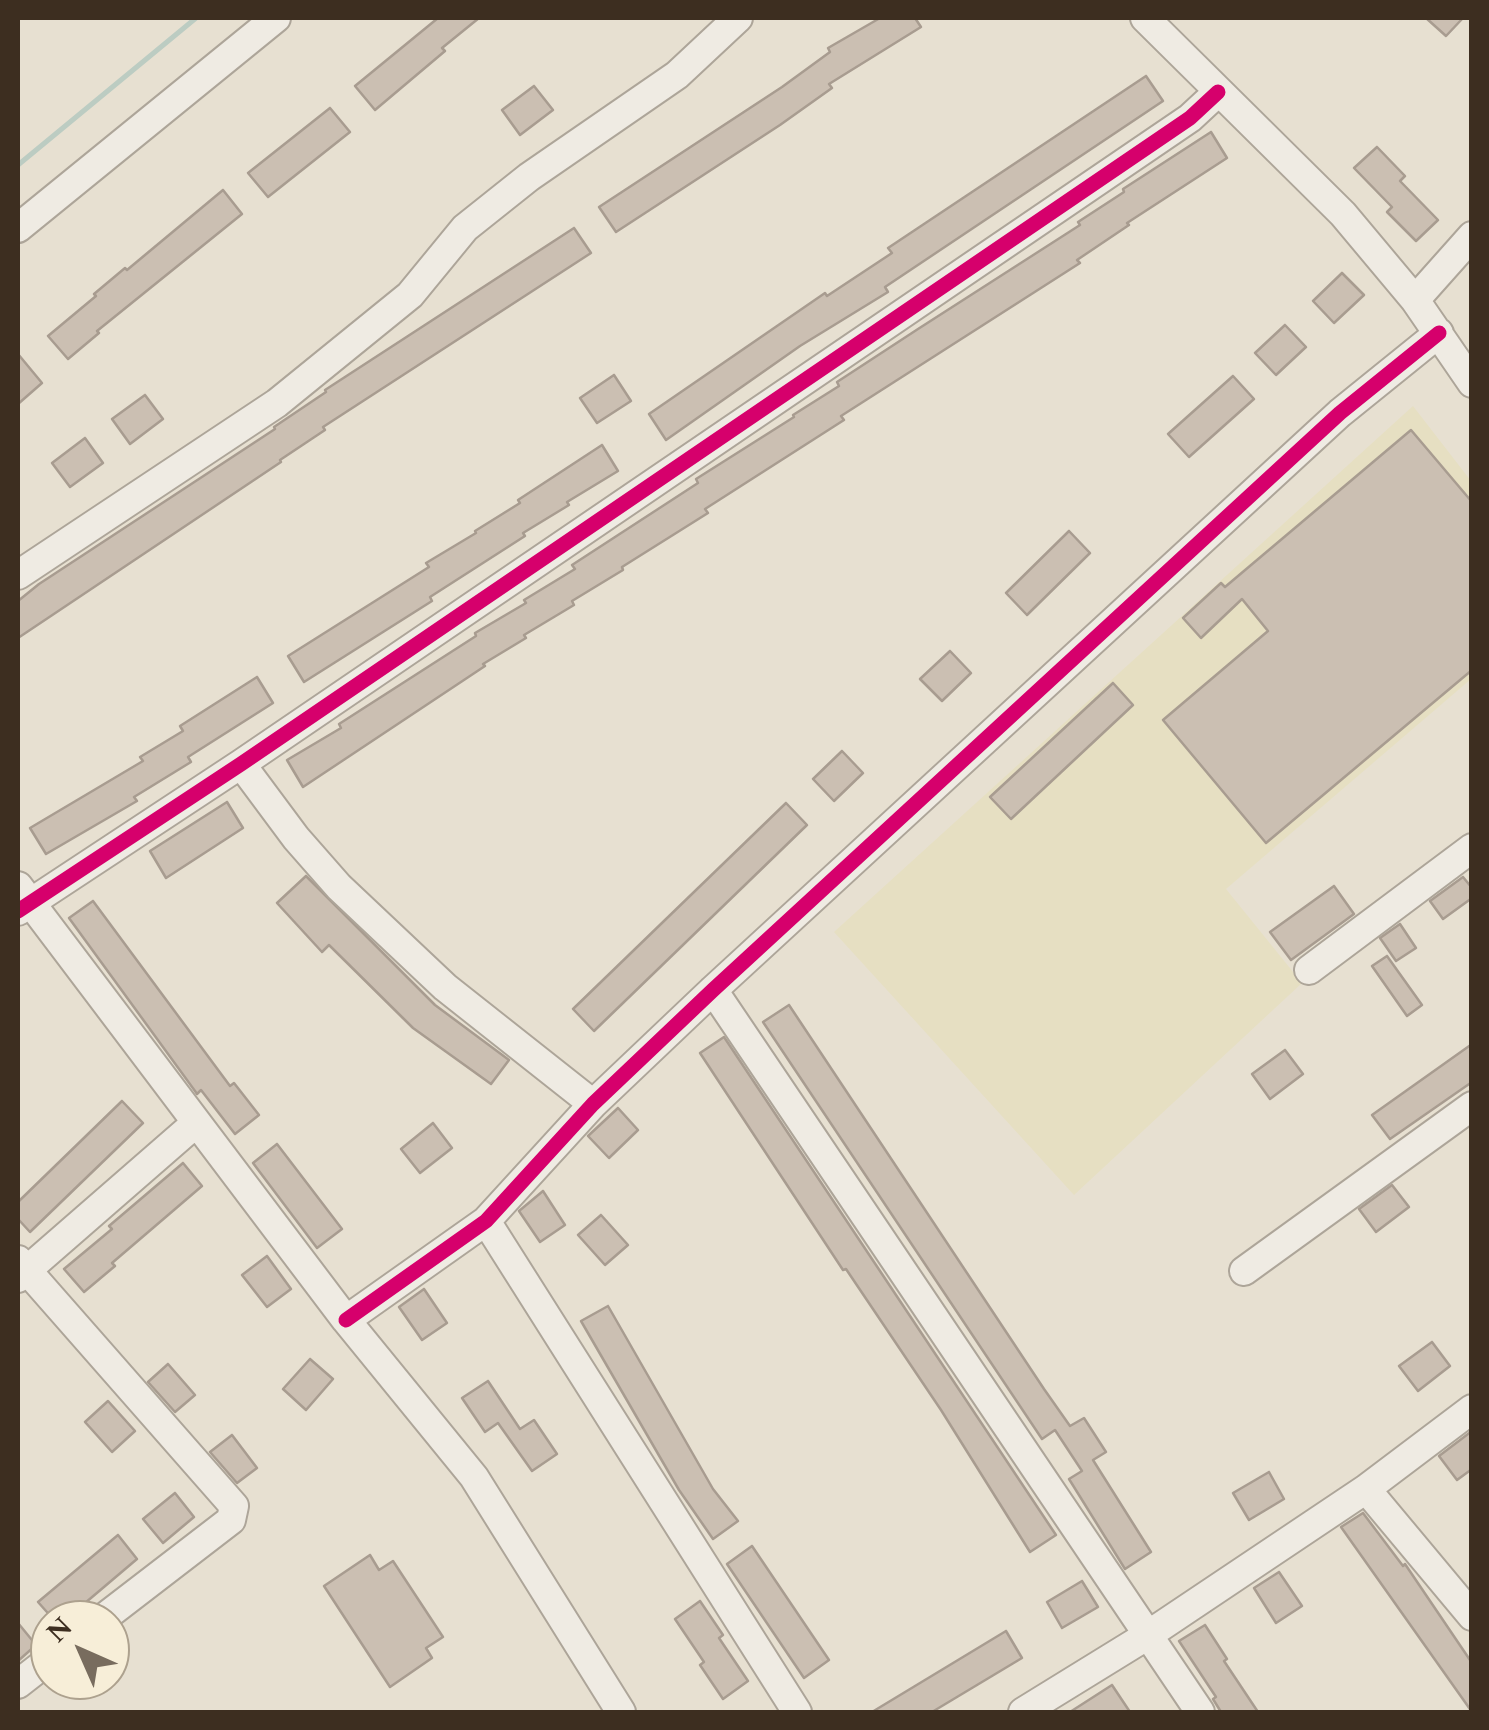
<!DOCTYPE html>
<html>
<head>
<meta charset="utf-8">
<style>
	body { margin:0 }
	#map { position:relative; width:1489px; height:1730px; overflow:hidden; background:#e7e0d1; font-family:Spectral,serif }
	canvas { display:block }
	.frame { position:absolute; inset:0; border:20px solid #3d2e20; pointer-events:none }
	.north { position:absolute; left:30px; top:1600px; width:100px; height:100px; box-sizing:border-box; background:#f7eed8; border:2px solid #ada18e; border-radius:50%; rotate:315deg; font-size:28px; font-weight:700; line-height:40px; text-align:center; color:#3d2e20 }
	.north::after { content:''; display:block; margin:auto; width:35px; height:45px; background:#786c5e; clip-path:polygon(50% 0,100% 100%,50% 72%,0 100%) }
</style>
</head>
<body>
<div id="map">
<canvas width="1489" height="1730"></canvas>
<div class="frame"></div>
<div class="north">N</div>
</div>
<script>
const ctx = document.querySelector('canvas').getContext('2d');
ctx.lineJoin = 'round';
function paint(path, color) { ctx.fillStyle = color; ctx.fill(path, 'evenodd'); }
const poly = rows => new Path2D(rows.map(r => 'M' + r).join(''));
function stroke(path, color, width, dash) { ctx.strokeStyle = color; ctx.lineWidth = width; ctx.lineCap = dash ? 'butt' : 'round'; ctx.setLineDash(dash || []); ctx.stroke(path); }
const farmland = poly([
	[1413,406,1471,481,1471,679,1226,889,1302,983,1074,1195,834,932]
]);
const stream = poly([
	[18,165,196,18]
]);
const building = poly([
	[438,18,479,18,442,48,445,51,375,110,355,86,438,18],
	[880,18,915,18,921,27,829,84,832,88,780,125,616,232,599,207,782,87,830,52,828,48,880,18],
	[1426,18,1463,18,1446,36,1426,18],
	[1146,76,1163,101,885,287,888,292,800,346,666,440,649,414,825,293,827,296,892,253,888,248,1146,76],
	[534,86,553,110,520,135,502,110,534,86],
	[330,108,350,132,268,197,248,173,330,108],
	[1211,132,1227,158,1127,223,1129,225,1077,260,1080,263,841,416,844,420,705,509,708,513,622,567,623,570,572,601,574,605,524,635,526,638,483,664,485,666,303,787,287,760,341,728,339,724,476,636,475,633,526,603,524,600,575,569,572,565,698,483,696,479,794,417,793,415,839,386,837,382,918,329,1080,225,1078,222,1124,192,1123,189,1211,132],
	[1377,147,1405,176,1400,181,1438,220,1416,241,1387,212,1392,207,1354,168,1377,147],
	[223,190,242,214,97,331,99,333,68,359,48,336,96,296,94,294,125,268,127,270,223,190],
	[574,228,591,253,323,427,325,430,280,460,281,462,18,638,18,601,39,584,275,429,274,427,326,392,325,390,574,228],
	[1342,273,1364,295,1334,323,1313,301,1342,273],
	[1285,325,1306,347,1276,375,1255,353,1285,325],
	[18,354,42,383,18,404,18,354],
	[614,375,631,401,597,423,580,398,614,375],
	[1233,376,1254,399,1189,457,1168,434,1233,376],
	[145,395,163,419,130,444,112,419,145,395],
	[1411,430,1472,502,1472,670,1266,843,1163,720,1268,631,1242,599,1201,638,1183,618,1221,583,1225,587,1411,430],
	[85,438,103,463,70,487,52,463,85,438],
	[602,445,618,471,567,502,569,505,523,533,525,536,430,597,432,601,304,682,288,656,429,567,426,563,476,533,475,531,520,503,518,500,602,445],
	[1069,531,1090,553,1027,615,1006,593,1069,531],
	[950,651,971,673,942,701,920,679,950,651],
	[257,677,273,703,188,757,191,762,134,797,137,801,46,854,30,828,143,761,140,757,183,731,180,726,257,677],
	[1113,683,1133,705,1011,819,990,797,1113,683],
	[842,751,863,773,834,801,813,779,842,751],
	[227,802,243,828,166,878,150,851,227,802],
	[786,803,807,825,594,1031,573,1009,786,803],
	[306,876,435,1005,509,1060,491,1084,413,1028,329,945,322,952,277,903,306,876],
	[1463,877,1472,888,1472,898,1443,919,1430,901,1463,877],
	[1334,886,1354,914,1291,960,1270,932,1334,886],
	[93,901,230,1086,234,1083,259,1115,235,1134,201,1090,197,1094,195,1091,69,918,93,901],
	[1400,924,1416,948,1396,961,1380,938,1400,924],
	[1387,956,1422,1005,1407,1016,1372,966,1387,956],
	[789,1005,1044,1389,1070,1426,1084,1418,1106,1452,1093,1460,1151,1552,1125,1569,1069,1479,1082,1471,1055,1430,1042,1439,763,1022,789,1005],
	[724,1037,1056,1535,1030,1552,941,1410,846,1269,843,1270,700,1053,724,1037],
	[1472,1044,1472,1082,1390,1139,1372,1115,1472,1044],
	[1285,1050,1303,1074,1270,1099,1252,1074,1285,1050],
	[122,1101,143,1123,30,1232,18,1219,18,1202,122,1101],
	[618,1108,638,1130,609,1158,588,1136,618,1108],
	[433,1123,452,1148,420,1173,401,1149,433,1123],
	[277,1144,342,1229,317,1248,253,1163,277,1144],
	[183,1163,202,1186,112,1263,115,1266,84,1292,64,1269,112,1229,109,1226,183,1163],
	[1392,1185,1409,1207,1376,1232,1359,1209,1392,1185],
	[543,1191,565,1225,540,1242,519,1211,543,1191],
	[601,1215,628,1245,605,1265,578,1235,601,1215],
	[267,1256,291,1289,267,1307,242,1275,267,1256],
	[424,1289,447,1323,422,1340,399,1307,424,1289],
	[608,1306,713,1489,738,1521,713,1539,679,1490,581,1321,608,1306],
	[1432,1342,1450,1366,1418,1391,1399,1366,1432,1342],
	[310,1359,333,1379,306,1410,283,1389,310,1359],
	[168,1364,195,1395,175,1412,148,1382,168,1364],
	[488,1381,520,1429,534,1420,557,1454,532,1471,498,1423,485,1432,462,1398,488,1381],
	[108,1401,135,1431,112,1452,85,1422,108,1401],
	[1472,1431,1472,1469,1457,1480,1439,1456,1472,1431],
	[232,1435,257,1468,237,1483,210,1452,232,1435],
	[1269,1472,1284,1499,1249,1520,1233,1493,1269,1472],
	[175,1493,194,1517,163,1543,143,1519,175,1493],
	[1363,1513,1403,1566,1405,1564,1472,1663,1472,1712,1341,1527,1363,1513],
	[118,1535,137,1559,65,1620,54,1620,38,1602,118,1535],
	[752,1546,829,1660,804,1678,727,1564,752,1546],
	[370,1555,379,1570,393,1561,443,1637,426,1648,432,1658,390,1687,324,1586,370,1555],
	[1279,1572,1302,1606,1276,1623,1254,1588,1279,1572],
	[1082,1581,1098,1607,1062,1628,1047,1602,1082,1581],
	[700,1601,723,1635,719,1638,748,1681,723,1699,700,1665,704,1662,675,1619,700,1601],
	[18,1623,36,1645,18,1661,18,1623],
	[1205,1625,1227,1659,1224,1661,1258,1712,1221,1712,1213,1699,1216,1697,1179,1641,1205,1625],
	[1006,1631,1022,1658,932,1712,872,1712,1006,1631],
	[1112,1685,1130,1712,1070,1712,1112,1685]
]);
const minor = poly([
	[1145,18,1343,214,1415,300,1472,383],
	[18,228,276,18],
	[1415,300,1472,236],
	[18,575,277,403,410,295,465,228,529,177,677,75,738,18],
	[241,764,296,838,339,887,445,987,593,1104],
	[18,886,346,1320,474,1477,621,1712],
	[18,911,241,764,1190,118,1218,92],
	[1309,970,1472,848],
	[713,990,1200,1712],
	[486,1221,797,1712],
	[18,1260,234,1506,231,1520,101,1620],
	[1244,1271,1472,1106],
	[18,1278,196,1123],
	[346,1320,486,1221,593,1104,713,990,1340,413,1439,333],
	[1366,1489,1472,1616],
	[18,1684,50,1659],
	[1023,1712,1148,1635,1366,1489,1472,1409]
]);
const cycleway = poly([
	[18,911,241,764,1190,118,1218,92],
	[346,1320,486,1221,593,1104,713,990,1340,413,1439,333]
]);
paint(farmland, '#e6dfc2');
stroke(stream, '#bcccc2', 5);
paint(building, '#cbbfb2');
stroke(building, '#a89c90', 2.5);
stroke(minor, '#ada599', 32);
stroke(minor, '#efebe3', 28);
stroke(cycleway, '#d6006c', 15);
</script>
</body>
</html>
